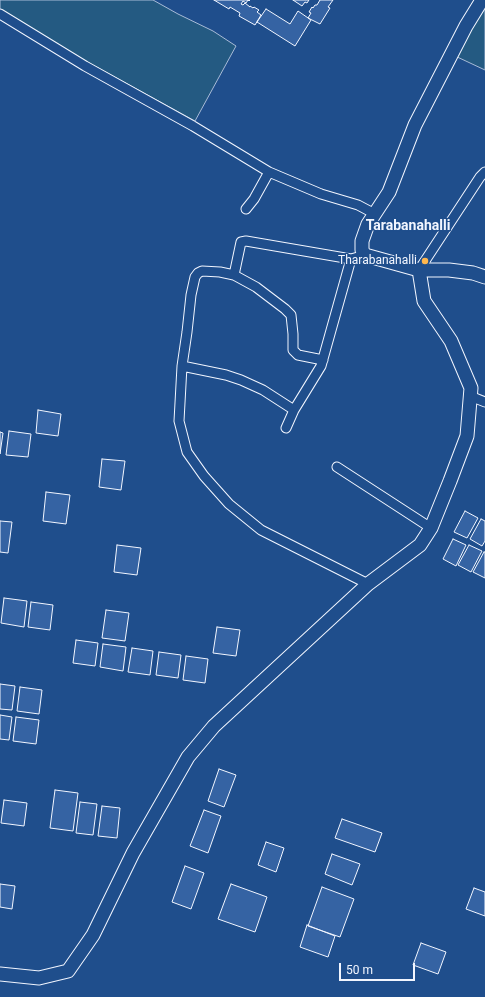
<!DOCTYPE html>
<html>
<head>
<meta charset="utf-8">
<style>
	body { margin:0 }
	#map { position:relative; width:485px; height:997px; overflow:hidden; background:#1f4e8c; font-family:Roboto,sans-serif }
	canvas { display:block }
	.scale { position:absolute; left:339px; top:963px; width:76px; height:18px; box-sizing:border-box; border:2px solid #f2f6ff; border-top:0; padding-left:5px; font-size:12px; line-height:14px; white-space:nowrap; color:#f2f6ff; -webkit-text-stroke:3px #1f4e8c; paint-order:stroke }
</style>
</head>
<body>
<div id="map">
<canvas width="485" height="997"></canvas>
<div class="scale">50 m</div>
</div>
<script>
const ctx = document.querySelector('canvas').getContext('2d');
ctx.lineJoin = 'round';
function paint(path, color) { ctx.fillStyle = color; ctx.fill(path, 'evenodd'); }
const poly = rows => new Path2D(rows.map(r => 'M' + r).join(''));
function stroke(path, color, width, dash) { ctx.strokeStyle = color; ctx.lineWidth = width; ctx.lineCap = dash ? 'butt' : 'round'; ctx.setLineDash(dash || []); ctx.stroke(path); }
function drawText(font, color, halo, rows, align = 'center') {
  ctx.font = font + ' Roboto,sans-serif'; ctx.lineWidth = 3; ctx.setLineDash([]); ctx.textBaseline = 'middle'; ctx.strokeStyle = halo; ctx.fillStyle = color; for (const [text, x, y, turn = 0] of rows) {
    ctx.save(); ctx.translate(x, y); ctx.rotate((+turn || 0) * Math.PI / 180); ctx.textAlign = isNaN(turn) ? turn : align; if (halo) ctx.strokeText(text, 0, 0); ctx.fillText(text, 0, 0); ctx.restore();
  }
}
const green = poly([
	[0,0,153,0,178,14,213,31,236,46,195,121,78,57,0,10,0,0],
	[485,3,485,70,453,55,485,3]
]);
const building = poly([
	[214,0,250,0,249,1,248,0,246,3,243,1,241,4,243,5,245,3,250,7,250,6,253,8,254,7,259,10,257,12,261,15,255,25,239,16,240,13,230,7,229,9,214,0],
	[293,0,309,0,307,3,305,2,302,6,293,0],
	[320,0,333,0,328,7,330,8,320,24,308,18,311,13,309,12,312,7,313,8,315,5,317,5,320,0],
	[266,9,290,24,298,11,311,20,295,46,257,22,266,9],
	[38,410,61,414,58,436,36,433,38,410],
	[9,431,31,434,28,457,6,455,9,431],
	[0,432,3,433,0,454,0,432],
	[102,459,125,461,121,490,99,487,102,459],
	[46,492,70,495,66,524,43,521,46,492],
	[465,511,478,518,467,538,454,532,465,511],
	[481,519,485,521,485,541,482,546,470,539,481,519],
	[0,521,12,522,8,553,0,552,0,521],
	[453,539,466,545,456,566,443,559,453,539],
	[117,545,141,548,137,575,114,572,117,545],
	[469,545,482,551,471,572,458,565,469,545],
	[484,552,485,552,485,578,473,572,484,552],
	[4,598,27,601,24,627,1,623,4,598],
	[31,602,53,605,50,630,28,627,31,602],
	[106,610,129,613,125,641,102,638,106,610],
	[217,627,240,630,236,656,213,653,217,627],
	[76,640,98,643,95,666,73,663,76,640],
	[103,644,126,647,123,671,100,667,103,644],
	[132,648,153,651,150,675,128,672,132,648],
	[159,652,181,655,178,678,156,675,159,652],
	[186,656,208,659,205,683,183,680,186,656],
	[0,684,15,686,12,710,0,709,0,684],
	[20,687,42,690,39,714,17,711,20,687],
	[0,715,12,717,9,740,0,739,0,715],
	[16,717,39,720,36,744,13,741,16,717],
	[219,769,236,775,224,807,208,801,219,769],
	[55,790,78,793,73,831,50,828,55,790],
	[4,800,27,803,24,826,1,823,4,800],
	[80,802,97,804,93,835,76,833,80,802],
	[102,806,120,808,117,838,98,836,102,806],
	[204,810,221,816,208,853,190,846,204,810],
	[342,819,382,833,375,852,335,838,342,819],
	[266,842,284,848,276,872,258,865,266,842],
	[332,854,360,864,352,885,325,874,332,854],
	[185,866,204,873,191,909,172,902,185,866],
	[0,884,15,886,12,909,0,907,0,884],
	[231,884,267,897,255,932,218,919,231,884],
	[322,887,354,899,340,937,308,926,322,887],
	[474,888,485,892,485,916,466,909,474,888],
	[307,925,335,936,328,957,300,947,307,925],
	[421,943,446,952,438,974,413,965,421,943]
]);
const street = poly([
	[0,14,85,66,193,126,269,172,321,194,358,205,375,214],
	[246,209,254,199,269,172],
	[419,270,480,177,485,172],
	[234,275,241,242,246,241,351,259,365,255],
	[323,360,298,355,293,350,293,334,291,315,285,309,256,287,234,275,220,272,202,271,198,273,195,277,191,295,187,332,182,366,179,421,187,452,204,476,229,504,261,530,368,584],
	[182,366,226,375,241,380,263,390,294,410],
	[470,396,485,402],
	[286,428,294,410,321,366,351,259],
	[337,467,431,528]
]);
const secondary = poly([
	[482,0,466,26,415,125,389,192,368,224,362,241,362,250,365,255,419,270,449,270,473,273,485,277],
	[0,974,39,978,68,971,93,935,133,853,188,757,214,726,368,584,420,545,431,528,450,481,467,436,471,388,451,341,424,301,419,270]
]);
const markers = [
	[425,261,4,"#ffb74d"]
];
const poiNames = [
	["Tharabanahalli",417,261]
];
const quarterNames = [
	["Tarabanahalli",408,226]
];
paint(green, '#245a82');
stroke(green, '#a8bbd7', 1);
paint(building, '#3563a3');
stroke(building, '#f2f6ff', 1);
stroke(street, '#f2f6ff', 11);
stroke(secondary, '#f2f6ff', 15);
stroke(street, '#1f4e8c', 9);
stroke(secondary, '#1f4e8c', 13);
for (const [x, y, r, color] of markers) { const dot = new Path2D(); dot.arc(x, y, r, 0, 2 * Math.PI); ctx.fillStyle = color; ctx.fill(dot); stroke(dot, '#1f4e8c', 1.5); }
drawText('12px', '#f2f6ff', '#1f4e8c', poiNames, 'right');
drawText('bold 14px', '#f2f6ff', '#1f4e8c', quarterNames);
</script>
</body>
</html>
